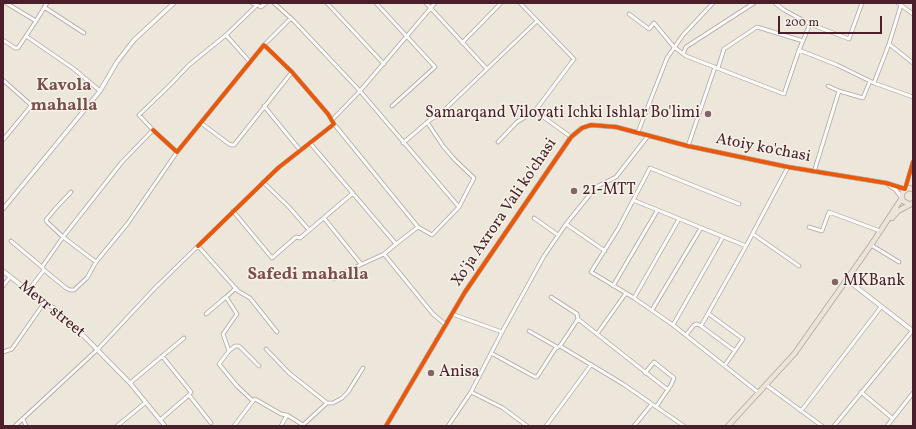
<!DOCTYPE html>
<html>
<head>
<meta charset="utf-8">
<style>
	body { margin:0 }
	#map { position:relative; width:916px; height:429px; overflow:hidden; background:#ece6db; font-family:Vollkorn,serif }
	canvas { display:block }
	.frame { position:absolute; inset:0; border:4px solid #4a1f2b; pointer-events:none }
	.scale { position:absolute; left:778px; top:16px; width:104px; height:18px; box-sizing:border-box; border:2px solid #4a1f2b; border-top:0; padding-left:5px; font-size:12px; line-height:14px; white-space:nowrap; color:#4a1f2b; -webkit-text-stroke:3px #f7f3e8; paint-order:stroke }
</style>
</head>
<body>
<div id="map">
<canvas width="916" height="429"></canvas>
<div class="frame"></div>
<div class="scale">200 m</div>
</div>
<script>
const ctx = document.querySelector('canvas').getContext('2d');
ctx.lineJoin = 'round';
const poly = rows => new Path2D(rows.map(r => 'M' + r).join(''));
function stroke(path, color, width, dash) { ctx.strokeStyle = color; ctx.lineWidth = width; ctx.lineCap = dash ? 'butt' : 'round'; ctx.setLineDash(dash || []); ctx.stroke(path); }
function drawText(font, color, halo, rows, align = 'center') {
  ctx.font = font + ' Vollkorn,serif'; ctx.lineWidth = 3; ctx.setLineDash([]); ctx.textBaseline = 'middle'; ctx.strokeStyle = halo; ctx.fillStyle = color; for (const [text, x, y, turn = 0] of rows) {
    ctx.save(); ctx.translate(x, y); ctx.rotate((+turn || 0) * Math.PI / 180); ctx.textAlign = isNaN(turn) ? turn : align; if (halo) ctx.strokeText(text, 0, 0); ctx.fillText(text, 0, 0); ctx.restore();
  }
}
const minor = poly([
	[6,3,36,21,26,36,74,69,100,91],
	[252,3,261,7,266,3],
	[274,3,294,21,360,91,459,207,432,235,418,227],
	[327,3,384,64],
	[376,3,435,67,392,106],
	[426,3,487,69],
	[520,3,574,59,535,111,571,137],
	[775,3,784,10,810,24,849,39,862,3],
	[898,3,913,14],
	[44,7,84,33],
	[629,14,649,29,654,23,674,47,686,56,784,94,799,50,810,24],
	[36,21,47,3],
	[226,35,250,62],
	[3,40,15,48,18,48,26,36],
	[462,43,501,3],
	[889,44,913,63],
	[264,45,291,18],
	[799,50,837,65,874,83,913,97],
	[683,54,686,47,754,3],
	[718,68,724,49,757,27,803,41],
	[3,80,30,104,31,106,3,140],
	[874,83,889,44,901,5],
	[839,91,863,98,870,81],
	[264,106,300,150],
	[332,120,360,91,435,3],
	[427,122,443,146,455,160,474,178,459,207],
	[201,123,229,144,232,145,234,145,292,72],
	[334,124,418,227,396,244],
	[153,130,177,152,264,45,292,72,328,114,334,124,278,168,198,246],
	[638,132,667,58,683,35,713,3],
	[498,142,517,122,535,111],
	[310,143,396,244,384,254,433,314,446,325],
	[403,143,431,119,438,116,537,21],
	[688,146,715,67],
	[814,172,839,91,828,86],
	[263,182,289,207,309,230],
	[905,189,913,162],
	[71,192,56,208,46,220,47,222,63,237,96,262,128,223,177,152],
	[633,200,746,246],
	[739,204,650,168,618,229,591,272,634,298,673,325,759,393],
	[233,211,272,258,296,237,300,238,353,193],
	[324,218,361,264],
	[534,218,558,235],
	[566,224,605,251],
	[809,227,822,231,829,212,880,231],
	[753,234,799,266],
	[11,241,42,267],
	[871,245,899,262],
	[44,270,66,288,70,290,74,290,87,278,96,262],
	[334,279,347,271,384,254],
	[3,286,10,277],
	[613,286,657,211],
	[28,291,44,270,42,267,63,237,122,162,153,130,139,115,171,84,189,65,226,35,256,6],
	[551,297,577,314,578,319],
	[634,298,679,219],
	[652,310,701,228],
	[206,314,226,297],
	[452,314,502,332],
	[709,314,743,339,725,365],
	[673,325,723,237],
	[529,331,557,347],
	[597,334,626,293],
	[686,335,694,325,697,324,701,326],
	[560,346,578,319,668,390],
	[266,349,289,373,327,403,303,425,304,426],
	[229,351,235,346,239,346,259,366],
	[735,351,701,326,746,246,788,167],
	[3,352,12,349,44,303],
	[491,353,535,377,537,377,555,349,560,346,623,384,684,426],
	[645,373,654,362,674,378,671,385,656,407],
	[130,383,184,338],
	[766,385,822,426],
	[471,392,503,408,527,426],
	[861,392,892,418],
	[189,395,211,423],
	[253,401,255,399,281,414,287,415],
	[327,403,333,403,342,398,348,392,363,368],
	[801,411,881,307],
	[23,419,26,426],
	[160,420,189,395,191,392,162,356],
	[15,426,98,349,155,288,198,246,238,291,250,298,277,332],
	[117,426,145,403],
	[234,426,253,401,237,386,219,364,229,351,223,334,237,314,226,297,236,288],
	[281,426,287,415,303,425],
	[448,426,471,392,502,332,544,256,566,224,596,187,616,177,648,136],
	[546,426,591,365],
	[634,426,652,404],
	[834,426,913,330],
	[887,426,913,393]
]);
const tertiary = poly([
	[890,186,895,189,902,198],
	[3,209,100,91,117,62,134,40,174,3],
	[3,271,44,303,54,308,71,323,130,383,165,426],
	[846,279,913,331],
	[386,426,465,292,571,137,582,128,591,125,616,127,688,146,788,167,886,183,905,189]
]);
const primary = poly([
	[909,204,903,201,902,198,902,193,908,188,913,189],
	[892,218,898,211,913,203],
	[728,426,795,353,871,245,902,198]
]);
const cycleway = poly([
	[153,130,177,152,264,45,292,72,328,114,334,124,278,168,198,246],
	[386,426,465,292,571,137,582,128,591,125,616,127,688,146,788,167,886,183,905,189,913,162]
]);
const markers = [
	[708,114,4,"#836569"],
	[574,191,4,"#836569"],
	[835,282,4,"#836569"],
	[431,373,4,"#836569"]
];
const poiNames = [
	["Samarqand Viloyati Ichki Ishlar Bo'limi",700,114,"right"],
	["21-MTT",582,191],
	["MKBank",843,282],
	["Anisa",439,373]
];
const streetNames = [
	["Atoiy ko'chasi",763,149,11],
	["Xo'ja Axrora Vali ko'chasi",505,213,-56],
	["Mevr street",51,310,39]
];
const neighbourhoodNames = [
	["Kavola",64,87],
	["mahalla",64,107],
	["Safedi mahalla",308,276]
];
stroke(minor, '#aea5a0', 4.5);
stroke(tertiary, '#aea5a0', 5);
stroke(primary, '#aea5a0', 6);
stroke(minor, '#fcfbfa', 3);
stroke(tertiary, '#fcfbfa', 3.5);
stroke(primary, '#ece3d9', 4.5);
stroke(cycleway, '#e8590c', 4);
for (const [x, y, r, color] of markers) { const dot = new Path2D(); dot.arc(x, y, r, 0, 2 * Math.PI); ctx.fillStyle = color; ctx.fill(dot); stroke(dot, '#f7f3e8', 1.5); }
drawText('16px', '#4a1f2b', '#f7f3e8', poiNames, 'left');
drawText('16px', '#4a1f2b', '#f7f3e8', streetNames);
drawText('bold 17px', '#7c4e4b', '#f7f3e8', neighbourhoodNames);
</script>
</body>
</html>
